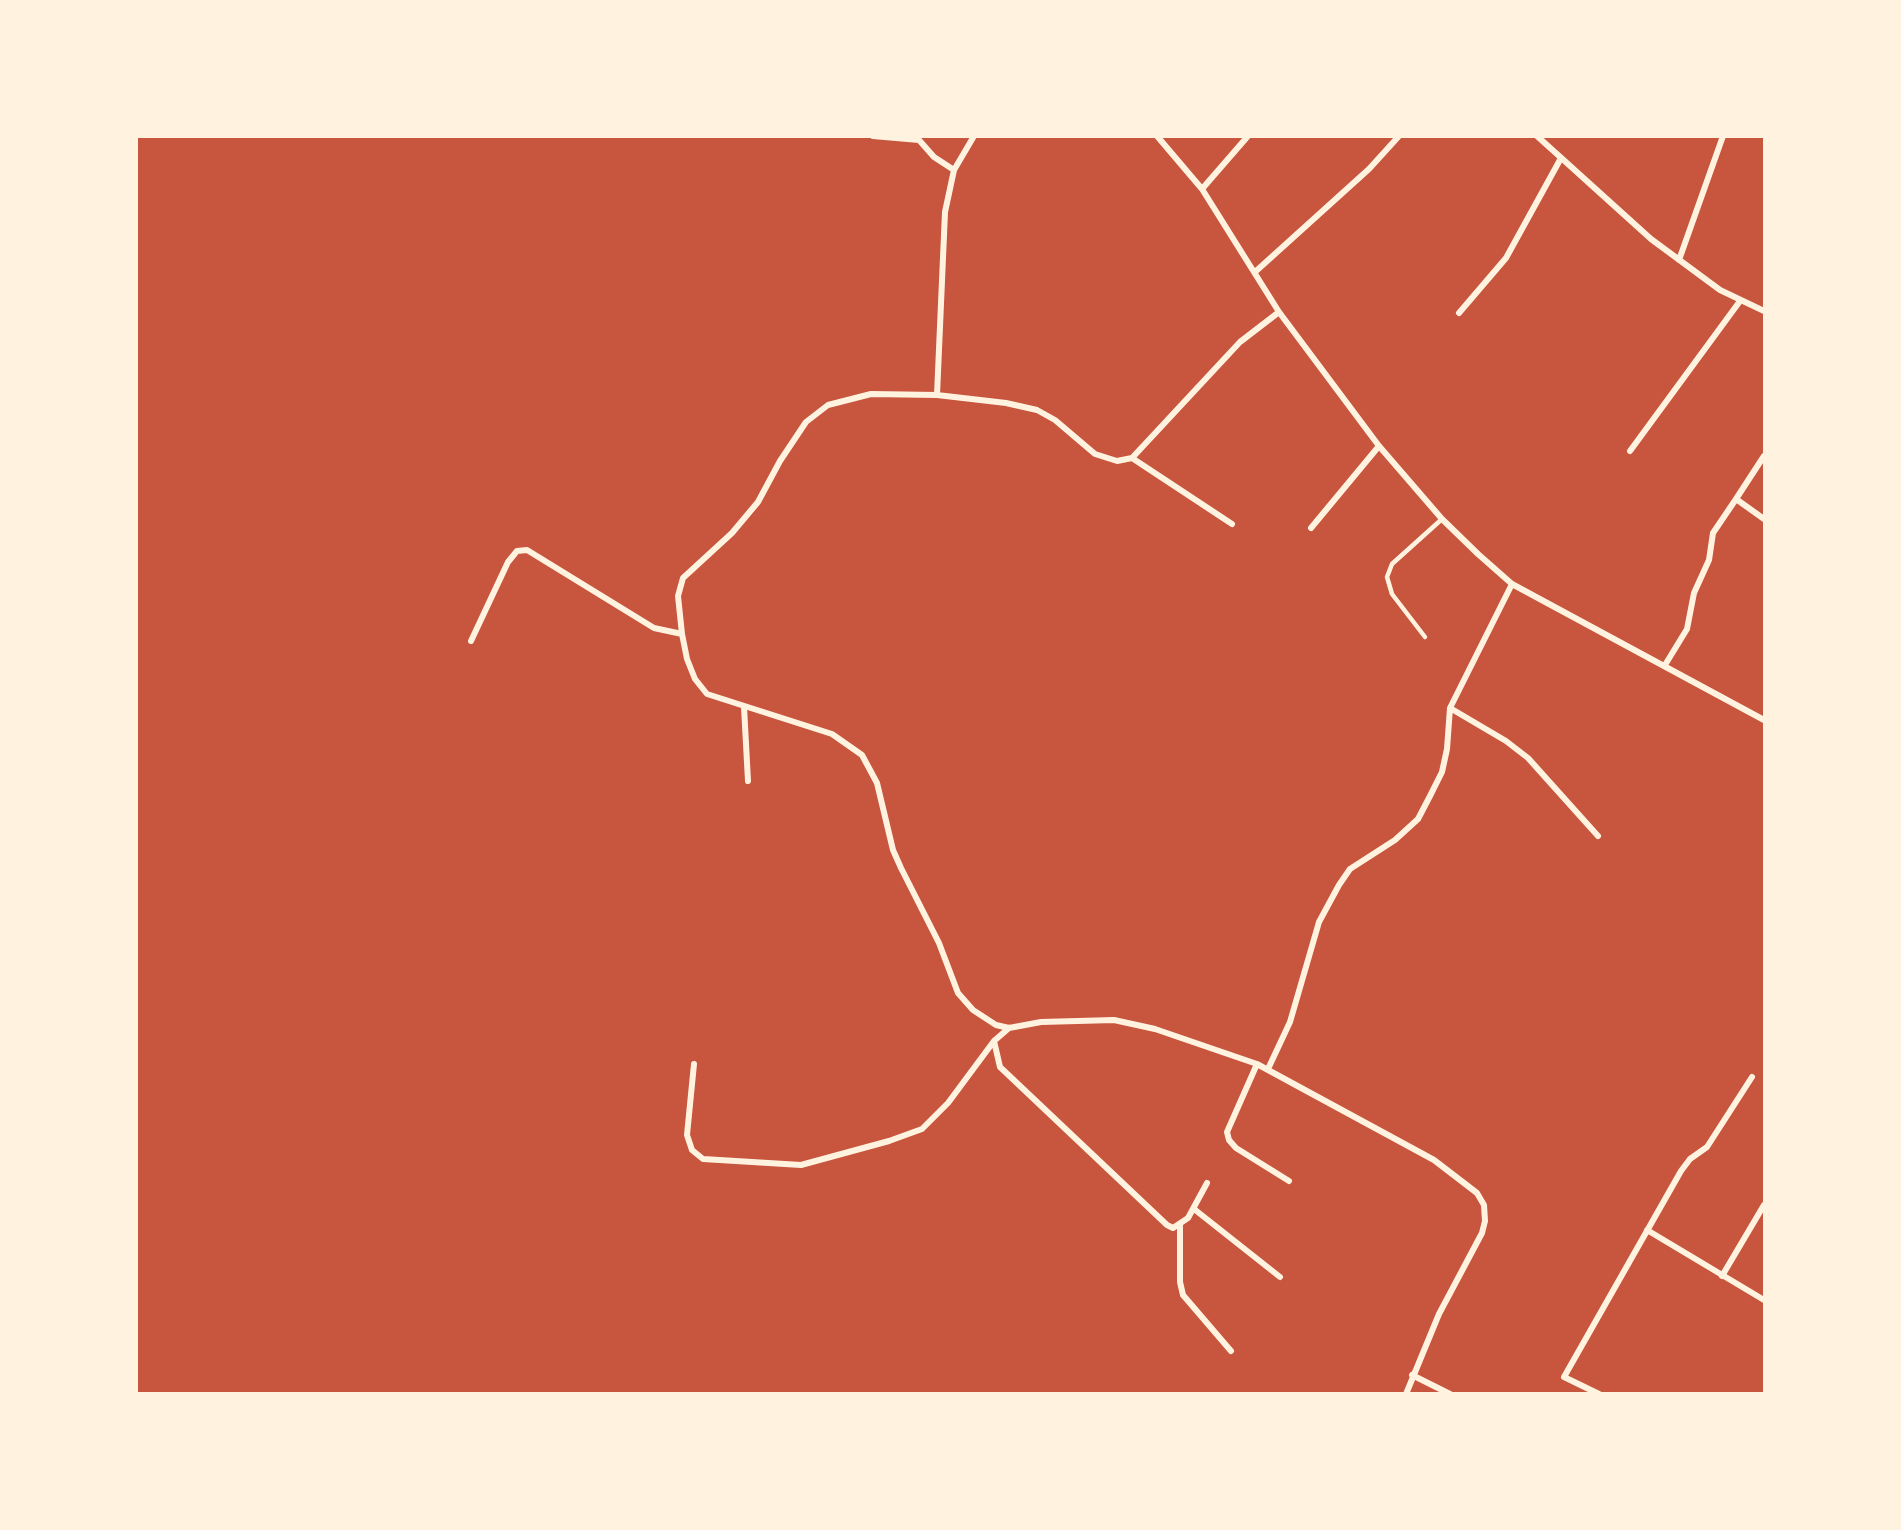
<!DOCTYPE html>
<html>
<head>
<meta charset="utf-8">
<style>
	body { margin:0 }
	#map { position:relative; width:1901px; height:1530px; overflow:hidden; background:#c8553d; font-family:Rubik,sans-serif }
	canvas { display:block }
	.frame { position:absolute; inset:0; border:138px solid #fff3e0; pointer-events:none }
</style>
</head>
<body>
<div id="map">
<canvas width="1901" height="1530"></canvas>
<div class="frame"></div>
</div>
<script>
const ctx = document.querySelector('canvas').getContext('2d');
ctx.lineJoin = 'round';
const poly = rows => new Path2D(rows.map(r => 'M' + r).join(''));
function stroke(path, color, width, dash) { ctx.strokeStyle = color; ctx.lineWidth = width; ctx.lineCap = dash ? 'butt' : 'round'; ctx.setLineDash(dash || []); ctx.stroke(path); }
const service = poly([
	[1425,637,1392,594,1387,577,1392,564,1442,519]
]);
const minor = poly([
	[873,136,919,140,934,157,954,170],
	[1157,136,1202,189,1279,312,1379,446,1442,519,1478,554,1512,584,1764,720],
	[1537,136,1651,239,1720,290,1764,311],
	[1202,189,1248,136],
	[1679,260,1723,136],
	[1255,272,1369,169,1399,136],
	[1279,312,1240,342,1132,458,1117,461,1095,454,1055,420,1037,410,1006,403,937,395,871,394,828,405,806,422,780,461,758,502,732,533,683,578,678,596,682,634,687,659,695,679,707,694,832,734,862,755,877,783,893,850,901,868,939,943,958,993,973,1010,996,1025,1009,1028,1041,1022,1114,1020,1155,1029,1257,1064,1434,1160,1477,1193,1484,1205,1485,1221,1482,1233,1439,1314,1406,1394],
	[1459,313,1506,258,1561,158],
	[937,395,945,212,954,170,974,136],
	[1630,451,1740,301],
	[1764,456,1736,499,1764,519],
	[1132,458,1232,524],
	[1311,528,1379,446],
	[471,641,508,562,517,551,527,550,654,628,682,634],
	[1665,665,1687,629,1694,593,1709,560,1713,533,1736,499],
	[744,707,748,781],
	[1450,708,1506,741,1528,758,1598,836],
	[1009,1028,994,1041,1000,1067,1167,1225,1173,1228,1188,1218,1207,1183],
	[694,1064,687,1135,692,1150,703,1159,801,1165,889,1141,922,1129,948,1103,994,1041],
	[1257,1064,1227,1132,1229,1140,1236,1148,1289,1181],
	[1268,1069,1290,1022,1319,922,1339,885,1350,869,1395,840,1418,819,1430,796,1442,772,1447,749,1450,708,1512,584],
	[1194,1209,1280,1277],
	[1180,1225,1180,1282,1183,1295,1231,1351],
	[1647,1230,1764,1300],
	[1722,1276,1764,1205],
	[1412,1375,1450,1394],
	[1599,1394,1564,1377,1681,1171,1690,1159,1707,1147,1752,1077]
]);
stroke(service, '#fff3e0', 4.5);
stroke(minor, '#fff3e0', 6);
</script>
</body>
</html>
